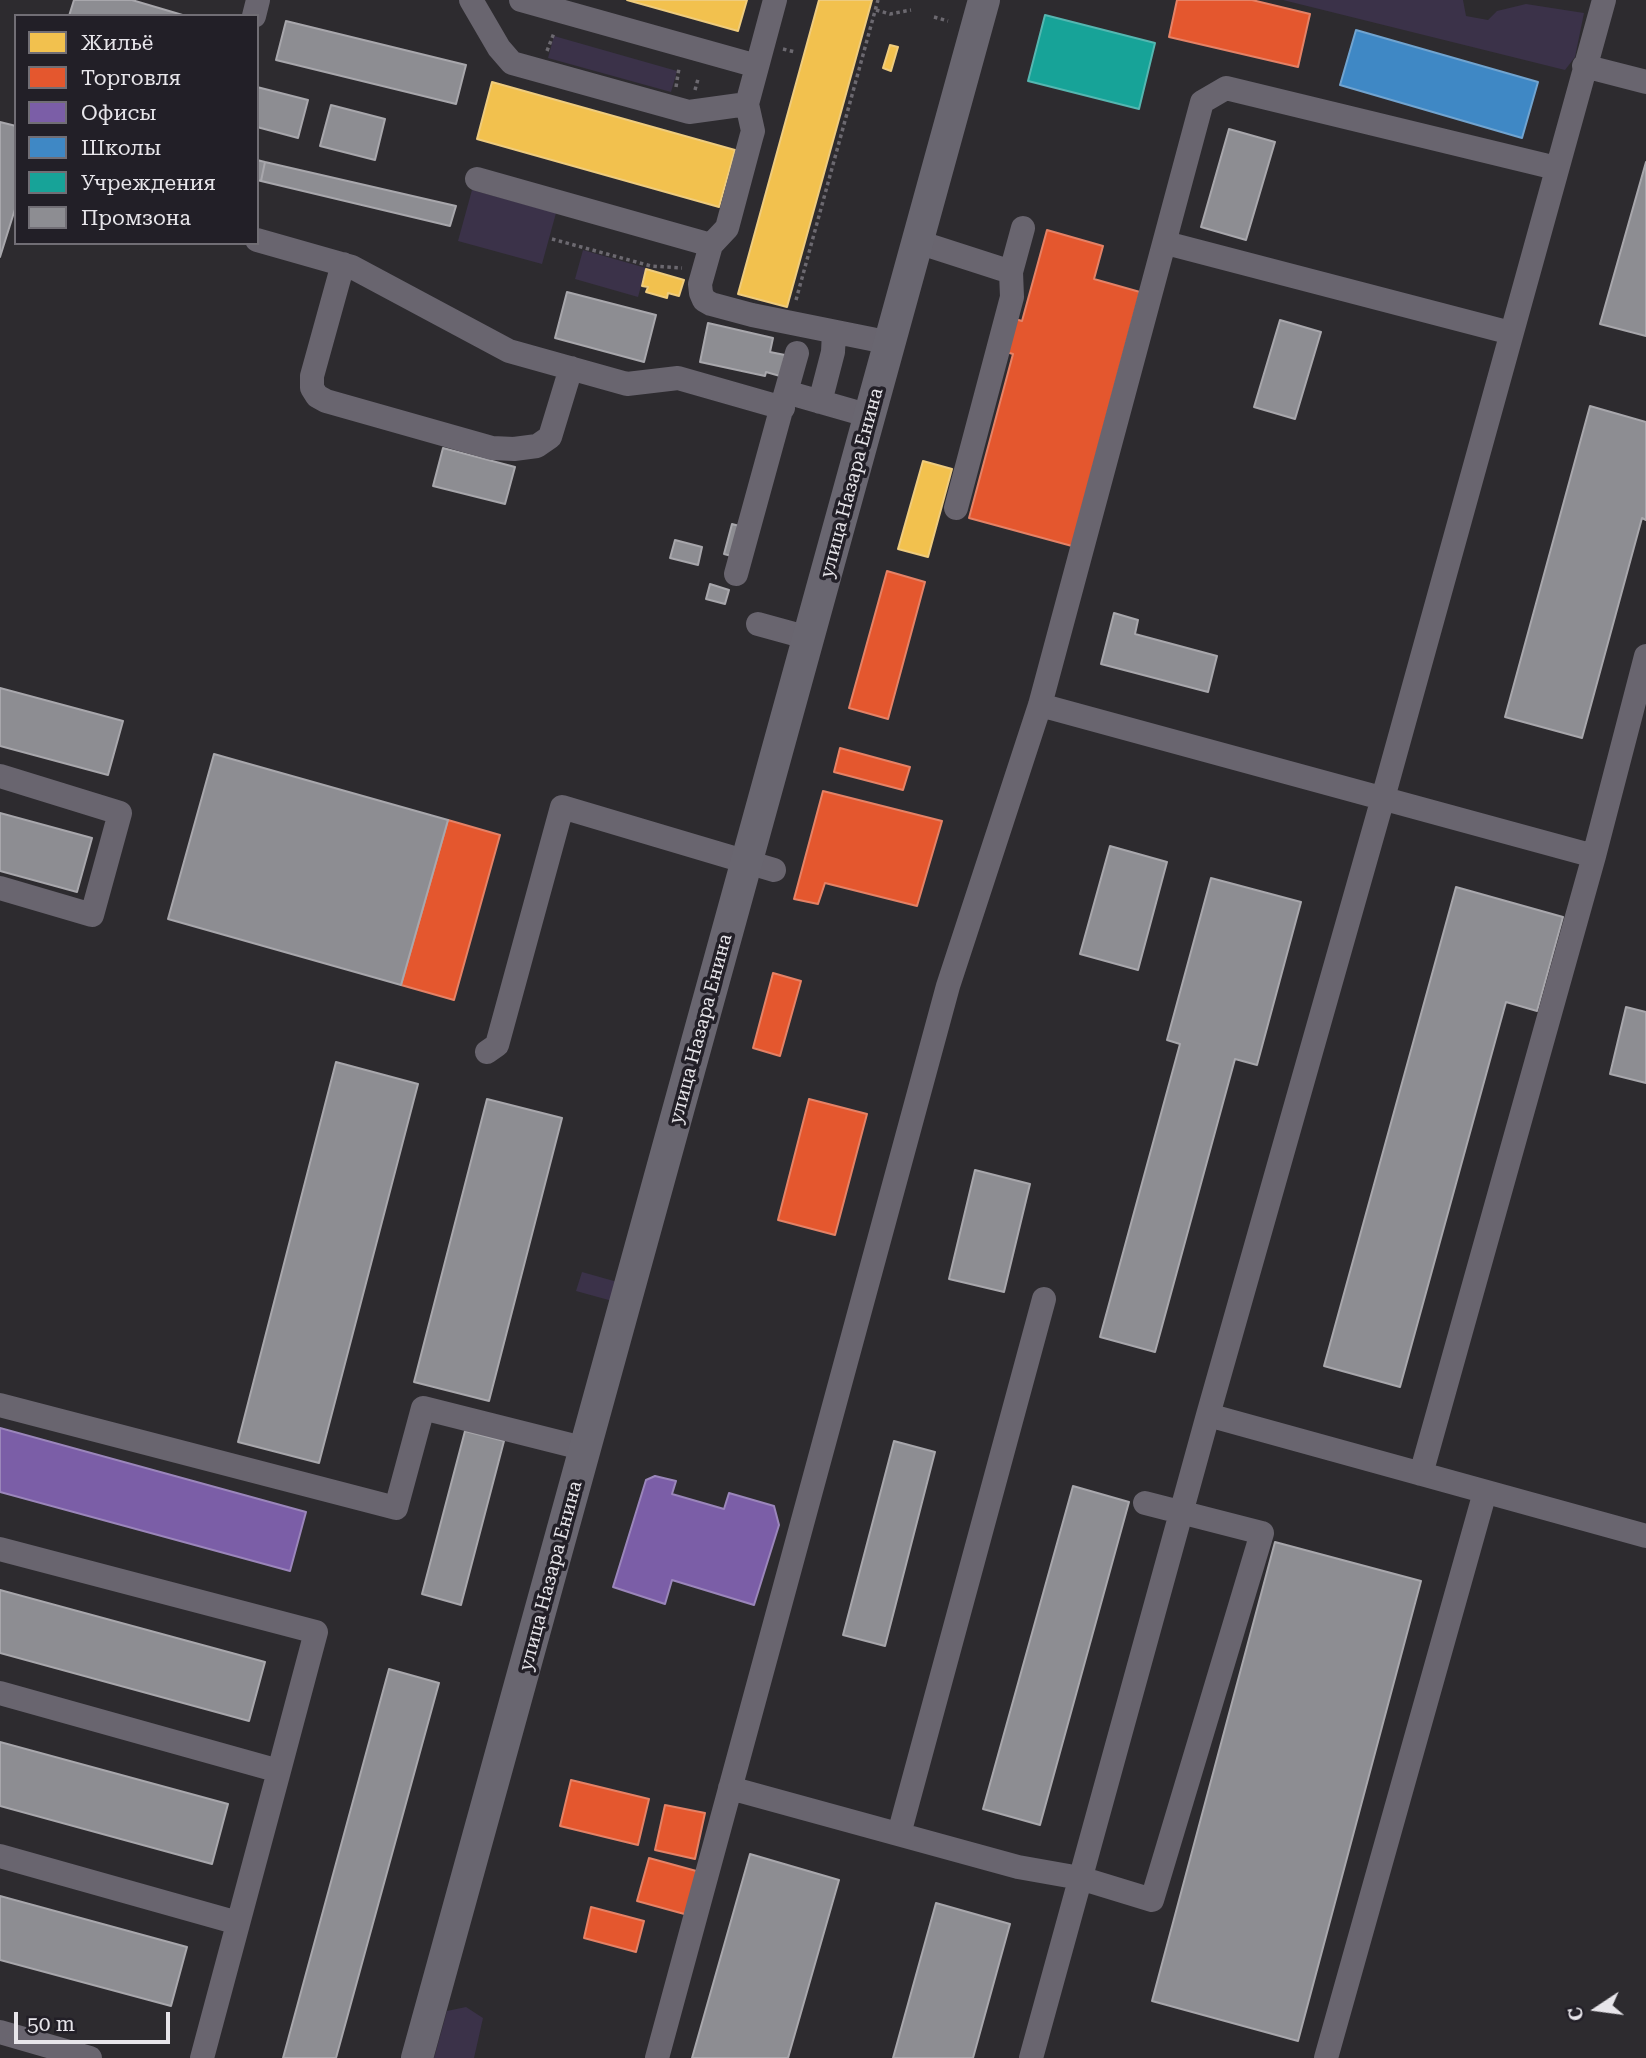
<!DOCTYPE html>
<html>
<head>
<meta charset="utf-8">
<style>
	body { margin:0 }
	#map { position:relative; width:1646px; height:2058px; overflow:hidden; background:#2d2b2f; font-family:"Roboto Serif",serif }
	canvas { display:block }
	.legend { position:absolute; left:14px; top:14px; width:245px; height:231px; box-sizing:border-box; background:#221f27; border:2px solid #716e75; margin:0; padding:9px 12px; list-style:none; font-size:21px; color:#e7e5ea }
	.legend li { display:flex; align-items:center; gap:14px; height:35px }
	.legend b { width:35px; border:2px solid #716e75 }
	.north { position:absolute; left:1562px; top:1974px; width:70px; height:70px; -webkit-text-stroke:5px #221f27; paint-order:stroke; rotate:257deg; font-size:19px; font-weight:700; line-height:28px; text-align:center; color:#e7e5ea }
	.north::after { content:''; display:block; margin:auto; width:24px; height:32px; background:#e7e5ea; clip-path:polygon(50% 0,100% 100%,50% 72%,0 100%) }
	.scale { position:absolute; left:14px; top:2012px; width:156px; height:32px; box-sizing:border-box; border:4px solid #e7e5ea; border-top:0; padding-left:9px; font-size:21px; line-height:24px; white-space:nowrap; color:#e7e5ea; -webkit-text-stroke:5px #221f27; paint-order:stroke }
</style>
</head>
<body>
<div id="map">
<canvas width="1646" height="2058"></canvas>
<ul class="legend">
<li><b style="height:19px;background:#f2c14e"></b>Жильё</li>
<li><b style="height:19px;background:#e4572e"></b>Торговля</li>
<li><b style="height:19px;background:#7b5ea7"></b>Офисы</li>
<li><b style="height:19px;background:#3f88c5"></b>Школы</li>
<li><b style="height:19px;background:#17a398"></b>Учреждения</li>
<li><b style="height:19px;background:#8d8d92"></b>Промзона</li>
</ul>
<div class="north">С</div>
<div class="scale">50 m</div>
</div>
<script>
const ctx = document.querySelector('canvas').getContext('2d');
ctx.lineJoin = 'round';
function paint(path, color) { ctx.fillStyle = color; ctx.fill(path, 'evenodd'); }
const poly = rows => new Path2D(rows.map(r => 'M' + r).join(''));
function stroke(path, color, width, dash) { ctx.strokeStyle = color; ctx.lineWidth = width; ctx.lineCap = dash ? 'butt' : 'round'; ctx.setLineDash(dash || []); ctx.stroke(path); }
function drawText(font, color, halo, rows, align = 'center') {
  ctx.font = font + ' "Roboto Serif",serif'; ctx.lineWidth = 7; ctx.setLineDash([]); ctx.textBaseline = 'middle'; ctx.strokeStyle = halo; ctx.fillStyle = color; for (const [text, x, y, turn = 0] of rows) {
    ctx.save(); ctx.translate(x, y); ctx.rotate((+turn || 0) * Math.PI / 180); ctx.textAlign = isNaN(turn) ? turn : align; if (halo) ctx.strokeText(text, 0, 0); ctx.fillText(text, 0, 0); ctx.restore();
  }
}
const green = poly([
	[1283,0,1463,0,1466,16,1488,20,1497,11,1526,4,1584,13,1575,57,1565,70],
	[554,36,677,71,671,92,548,58],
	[472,190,556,213,542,264,458,241],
	[583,250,646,268,638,297,575,279],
	[582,1272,621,1283,616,1302,576,1291],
	[466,2007,483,2018,474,2058,434,2058,447,2011]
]);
const homes = poly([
	[627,0,747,0,738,31,627,0],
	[819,0,872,0,787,307,738,294,819,0],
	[890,45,898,47,891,71,883,68,890,45],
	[492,82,735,150,719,207,477,139,492,82],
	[646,269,684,280,679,296,668,293,667,298,646,292,648,287,642,286,646,269],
	[923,461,952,469,928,557,898,549,923,461]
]);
const shops = poly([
	[1177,0,1252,0,1310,14,1298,67,1169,37,1177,0],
	[1047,230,1103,246,1094,279,1140,292,1072,546,969,518,1013,354,1006,352,1015,319,1022,321,1047,230],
	[887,571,925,582,888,719,849,708,887,571],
	[840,748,910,767,903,790,834,772,840,748],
	[823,791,942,821,917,906,825,883,818,904,794,899,823,791],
	[448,820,500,835,454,1000,401,985,448,820],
	[773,973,801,981,780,1056,753,1048,773,973],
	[809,1099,867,1114,835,1235,778,1220,809,1099],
	[571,1780,649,1799,638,1845,560,1826,571,1780],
	[665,1805,705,1813,695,1859,655,1850,665,1805],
	[649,1858,700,1872,688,1915,637,1901,649,1858],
	[591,1907,644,1921,636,1952,584,1938,591,1907]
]);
const offices = poly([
	[0,1428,306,1512,290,1571,0,1492,0,1428],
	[655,1476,676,1481,672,1494,724,1509,729,1493,774,1506,779,1525,754,1605,672,1580,665,1604,613,1587,646,1480,655,1476]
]);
const schools = poly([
	[1356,30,1538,82,1522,138,1340,85,1356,30]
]);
const public = poly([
	[1045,15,1155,43,1139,109,1028,81,1045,15]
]);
const industry = poly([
	[74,0,132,0,186,16,69,16,74,0],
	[286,21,466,65,456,104,276,60,286,21],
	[257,87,308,100,298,138,257,127,257,87],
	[331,105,385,119,375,160,320,146,331,105],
	[0,122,16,126,16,206,0,257,0,122],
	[1229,129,1275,142,1246,240,1201,227,1229,129],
	[257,160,265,162,261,181,257,180,257,160],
	[265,162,456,206,450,226,261,181,265,162],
	[1646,162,1646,336,1600,324,1646,162],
	[567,292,656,315,644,362,555,338,567,292],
	[1280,320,1321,332,1295,419,1254,407,1280,320],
	[708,323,773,338,770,352,785,355,780,376,766,372,765,376,700,362,708,323],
	[1590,406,1646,422,1646,520,1642,518,1582,738,1505,717,1590,406],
	[443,448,515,467,505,504,433,486,443,448],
	[732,524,747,528,739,558,724,554,732,524],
	[675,540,702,547,698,565,670,558,675,540],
	[710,584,729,590,725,604,706,599,710,584],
	[1114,613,1138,620,1135,634,1217,656,1208,692,1101,664,1114,613],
	[0,688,123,721,108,775,0,746,0,688],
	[214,754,448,820,401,985,168,919,214,754],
	[0,813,92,838,77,892,0,871,0,813],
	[1110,846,1167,862,1138,970,1080,954,1110,846],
	[1211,878,1301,902,1257,1065,1235,1059,1155,1352,1100,1337,1180,1044,1167,1040,1211,878],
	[1456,887,1563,917,1537,1011,1506,1002,1400,1387,1324,1366,1456,887],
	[1626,1007,1646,1012,1646,1083,1610,1074,1626,1007],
	[336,1062,418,1084,319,1463,238,1442,336,1062],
	[487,1099,562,1118,489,1401,414,1382,487,1099],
	[975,1170,1030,1184,1004,1292,949,1279,975,1170],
	[465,1431,504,1441,461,1605,422,1594,465,1431],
	[894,1441,935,1452,885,1646,843,1635,894,1441],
	[1073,1486,1129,1502,1040,1825,983,1809,1073,1486],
	[1275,1542,1421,1581,1298,2041,1152,2001,1275,1542],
	[0,1590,265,1662,249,1721,0,1653,0,1590],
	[389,1669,439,1683,336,2058,283,2058,389,1669],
	[0,1742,228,1804,212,1864,0,1806,0,1742],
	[750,1854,839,1880,788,2058,692,2058,750,1854],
	[0,1896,187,1947,171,2006,0,1960,0,1896],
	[936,1903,1010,1924,973,2058,893,2058,936,1903]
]);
const path = poly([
	[876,10,890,14,911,10],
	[934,17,948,21],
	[783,49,795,52],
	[547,51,554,33],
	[676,87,679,68],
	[695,90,698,79],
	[552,239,651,266,682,268],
	[796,300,878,0]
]);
const minor = poly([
	[471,0,499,48,512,63,689,112,747,104],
	[521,0,757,66],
	[775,0,747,104,753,131,751,138,727,228,711,245,700,284,701,293,704,300,711,304,752,315,891,343],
	[254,16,258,0],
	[1584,66,1646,82],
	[477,179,711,245],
	[257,240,352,267,509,351,627,384,678,378,783,408],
	[918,242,1011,272,1012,297,956,508],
	[1166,243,1511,333],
	[343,264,312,376,312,388,317,396,326,401,492,448,514,449,537,446,550,437,571,368],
	[1011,272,1023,228],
	[786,392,797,353],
	[820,402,833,352,834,332],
	[736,574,786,392,870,416],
	[758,624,809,638],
	[1040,705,1594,856],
	[0,776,120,813,92,915,0,888],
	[487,1052,497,1045,562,807,774,870],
	[0,1405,396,1508,423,1408,586,1449],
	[1208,1415,1646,1536],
	[1421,1474,1594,856,1646,656],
	[0,1549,316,1632,279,1771],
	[0,1693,279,1771,202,2058],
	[730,1788,1018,1867,1080,1878,1152,1900,1262,1533,1145,1503],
	[899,1834,1044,1299],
	[0,1856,238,1923],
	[0,2032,90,2058],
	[657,2058,948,986,1040,705,1202,102,1226,88,1556,168],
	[1031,2058,1208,1415,1383,798,1604,0],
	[1326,2058,1485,1492]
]);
const major = poly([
	[417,2058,984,0]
]);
const streetNames = [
	["улица Назара Енина",852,483,-75],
	["улица Назара Енина",701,1029,-75],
	["улица Назара Енина",551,1576,-75]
];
paint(green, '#3b3249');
paint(homes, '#f2c14e');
stroke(homes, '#efcc7d', 2);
paint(shops, '#e4572e');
stroke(shops, '#e58266', 2);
paint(offices, '#7b5ea7');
stroke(offices, '#9b86bb', 2);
paint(schools, '#3f88c5');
stroke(schools, '#71a4d0', 2);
paint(public, '#17a398');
stroke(public, '#55b7b1', 2);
paint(industry, '#8d8d92');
stroke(industry, '#a8a7ac', 2);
stroke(path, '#6c6970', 3.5, [3.5, 3.5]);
stroke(minor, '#69656f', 24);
stroke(major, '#696670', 32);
drawText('19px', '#e7e5ea', '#221f27', streetNames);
</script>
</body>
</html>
